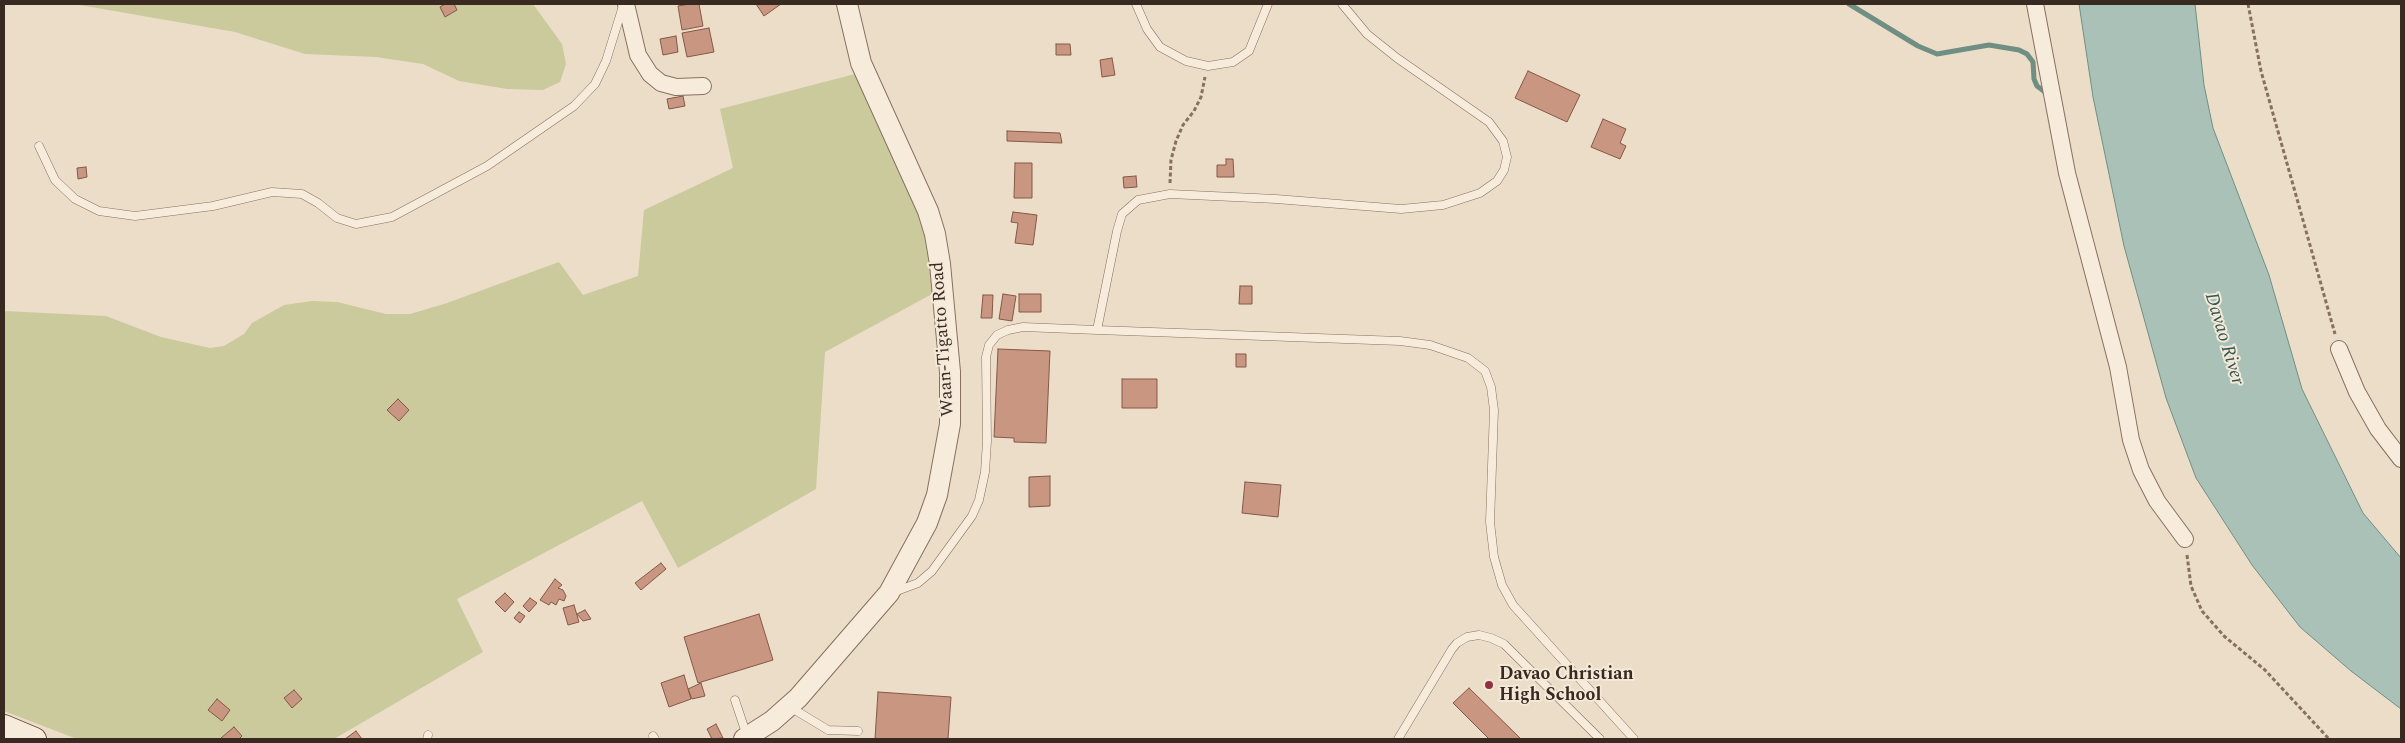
<!DOCTYPE html>
<html>
<head>
<meta charset="utf-8">
<style>
	body { margin:0 }
	#map { position:relative; width:2405px; height:743px; overflow:hidden; background:#ecddc9; font-family:Spectral,serif }
	canvas { display:block }
	.frame { position:absolute; inset:0; border:5px solid #392a21; pointer-events:none }
</style>
</head>
<body>
<div id="map">
<canvas width="2405" height="743"></canvas>
<div class="frame"></div>
</div>
<script>
const ctx = document.querySelector('canvas').getContext('2d');
ctx.lineJoin = 'round';
function paint(path, color) { ctx.fillStyle = color; ctx.fill(path, 'evenodd'); }
const poly = rows => new Path2D(rows.map(r => 'M' + r).join(''));
function stroke(path, color, width, dash) { ctx.strokeStyle = color; ctx.lineWidth = width; ctx.lineCap = dash ? 'butt' : 'round'; ctx.setLineDash(dash || []); ctx.stroke(path); }
function drawText(font, color, halo, rows, align = 'center') {
  ctx.font = font + ' Spectral,serif'; ctx.lineWidth = 4; ctx.setLineDash([]); ctx.textBaseline = 'middle'; ctx.strokeStyle = halo; ctx.fillStyle = color; for (const [text, x, y, turn = 0] of rows) {
    ctx.save(); ctx.translate(x, y); ctx.rotate((+turn || 0) * Math.PI / 180); ctx.textAlign = isNaN(turn) ? turn : align; if (halo) ctx.strokeText(text, 0, 0); ctx.fillText(text, 0, 0); ctx.restore();
  }
}
const green = poly([
	[74,4,533,4,562,44,566,64,560,82,543,90,507,89,459,81,423,64,376,57,305,54,235,32],
	[855,74,920,214,928,241,932,294,825,352,816,489,678,568,642,501,457,599,483,652,334,739,77,739,4,711,4,311,106,316,161,337,210,348,224,346,244,334,252,323,284,305,312,301,337,302,386,314,410,314,447,303,559,262,583,295,638,276,644,210,733,168,720,109]
]);
const water = poly([
	[2079,4,2195,4,2204,85,2213,128,2269,275,2302,389,2363,513,2401,558,2401,709,2351,671,2300,627,2252,565,2196,478,2166,398,2124,246,2093,97,2079,4]
]);
const stream = poly([
	[1849,4,1918,46,1937,54,1989,45,2019,50,2027,54,2033,62,2034,79,2037,86,2045,92]
]);
const building = poly([
	[445,4,454,4,457,10,445,17,440,7,445,4],
	[690,4,699,4,703,26,682,30,678,6,690,4],
	[756,4,781,4,764,16,756,4],
	[709,28,714,52,687,57,682,33,709,28],
	[676,36,678,52,663,55,660,39,676,36],
	[1056,44,1070,44,1071,55,1056,55,1056,44],
	[1112,58,1115,75,1102,77,1100,60,1112,58],
	[1528,71,1580,95,1567,122,1515,98,1528,71],
	[683,96,685,106,669,109,667,99,683,96],
	[1603,119,1626,129,1620,143,1626,146,1620,159,1591,147,1603,119],
	[1007,131,1060,133,1062,143,1007,141,1007,131],
	[1226,159,1233,159,1234,177,1217,177,1217,165,1226,165,1226,159],
	[1015,163,1032,163,1032,198,1014,198,1015,163],
	[86,167,87,177,78,179,77,168,86,167],
	[1136,176,1137,187,1124,188,1123,177,1136,176],
	[1013,212,1037,215,1033,245,1015,243,1018,223,1011,222,1013,212],
	[1240,286,1252,286,1252,304,1239,304,1240,286],
	[1003,294,1016,296,1012,321,999,319,1003,294],
	[1019,294,1041,294,1041,312,1019,312,1019,294],
	[983,295,993,295,992,318,981,318,983,295],
	[998,349,1050,351,1046,443,1014,442,1014,438,994,437,998,349],
	[1236,354,1246,354,1246,367,1236,367,1236,354],
	[1122,379,1157,379,1157,408,1122,408,1122,379],
	[398,399,409,410,399,421,387,410,398,399],
	[1050,476,1050,506,1029,507,1029,477,1050,476],
	[1245,482,1281,485,1278,517,1242,513,1245,482],
	[661,563,666,569,641,590,635,583,661,563],
	[555,579,562,585,558,588,563,590,566,596,564,601,559,599,556,605,551,602,549,605,540,600,555,579],
	[505,593,514,602,505,612,495,602,505,593],
	[530,598,537,603,529,612,523,606,530,598],
	[574,605,579,622,568,625,563,608,574,605],
	[585,610,591,619,583,621,577,614,585,610],
	[519,612,525,616,520,623,514,618,519,612],
	[759,614,773,660,698,683,684,637,759,614],
	[684,675,691,699,669,707,661,683,684,675],
	[701,683,705,696,692,699,688,689,701,683],
	[1469,688,1521,739,1489,739,1453,703,1469,688],
	[294,690,302,699,292,708,284,698,294,690],
	[878,692,951,697,948,739,875,739,878,692],
	[217,699,230,710,222,721,208,710,217,699],
	[716,724,723,738,712,739,707,729,716,724],
	[234,727,242,736,239,739,223,739,221,738,234,727],
	[356,731,362,739,345,739,356,731]
]);
const path = poly([
	[2248,4,2261,71,2335,334],
	[1170,183,1171,160,1176,141,1183,125,1194,111,1201,97,1205,77],
	[2187,555,2191,586,2202,611,2224,636,2265,670,2329,739]
]);
const service = poly([
	[1136,4,1147,29,1160,47,1186,61,1208,66,1233,62,1249,51,1268,4],
	[39,146,55,180,75,199,99,211,135,216,213,206,272,192,302,194,318,203,337,218,356,224,392,217,487,166,574,106,595,84,606,61,623,6],
	[1097,330,1117,231,1122,214,1138,200,1170,194,1276,199,1401,209,1443,205,1480,193,1497,181,1504,170,1507,157,1503,141,1489,122,1397,58,1367,34,1342,4],
	[894,592,918,583,932,571,972,516,979,500,985,472,987,441,986,357,989,345,997,335,1008,330,1023,327,1097,330,1400,341,1430,345,1468,358,1485,371,1491,387,1494,410,1490,522,1494,557,1502,585,1513,605,1634,739],
	[735,700,747,736],
	[790,707,828,730,858,731],
	[653,736,655,739],
	[427,739,428,735],
	[1398,739,1452,649,1457,643,1467,637,1479,635,1491,638,1504,644,1600,739]
]);
const minor = poly([
	[626,4,638,55,650,74,661,83,676,87,703,86],
	[2035,4,2067,173,2118,367,2131,440,2141,470,2157,501,2185,539],
	[2339,349,2357,392,2378,429,2401,459]
]);
const tertiary = poly([
	[744,739,772,721,798,698,889,593,927,523,937,495,950,424,950,372,940,264,935,234,928,211,861,63,847,4]
]);
const secondary = poly([
	[4,726,35,739]
]);
const markers = [
	[1489,685,5,"#93323e"]
];
const streetNames = [
	["Waan-Tigatto Road",944,339,-94]
];
const poiNames = [
	["Davao Christian",1499,675],
	["High School",1499,696]
];
const waterNames = [
	["Davao River",2223,339,73]
];
paint(green, '#caca9d');
paint(water, '#a9c1b7');
stroke(water, '#708f84', 1);
stroke(stream, '#708f84', 5);
paint(building, '#c89681');
stroke(building, '#855846', 1);
stroke(service, '#87705f', 9);
stroke(minor, '#87705f', 18);
stroke(tertiary, '#87705f', 22);
stroke(secondary, '#695142', 24);
stroke(path, '#87705f', 3, [4, 2.5]);
stroke(service, '#f7ecdc', 8);
stroke(minor, '#f7ecdc', 16);
stroke(tertiary, '#f7ecdc', 20);
stroke(secondary, '#f7ecdc', 22);
for (const [x, y, r, color] of markers) { const dot = new Path2D(); dot.arc(x, y, r, 0, 2 * Math.PI); ctx.fillStyle = color; ctx.fill(dot); stroke(dot, '#f4e9d8', 2); }
drawText('18px', '#392a21', '#f4e9d8', streetNames);
drawText('bold 18px', '#392a21', '#f4e9d8', poiNames, 'left');
drawText('italic 19px', '#315751', '#f4e9d8', waterNames);
</script>
</body>
</html>
